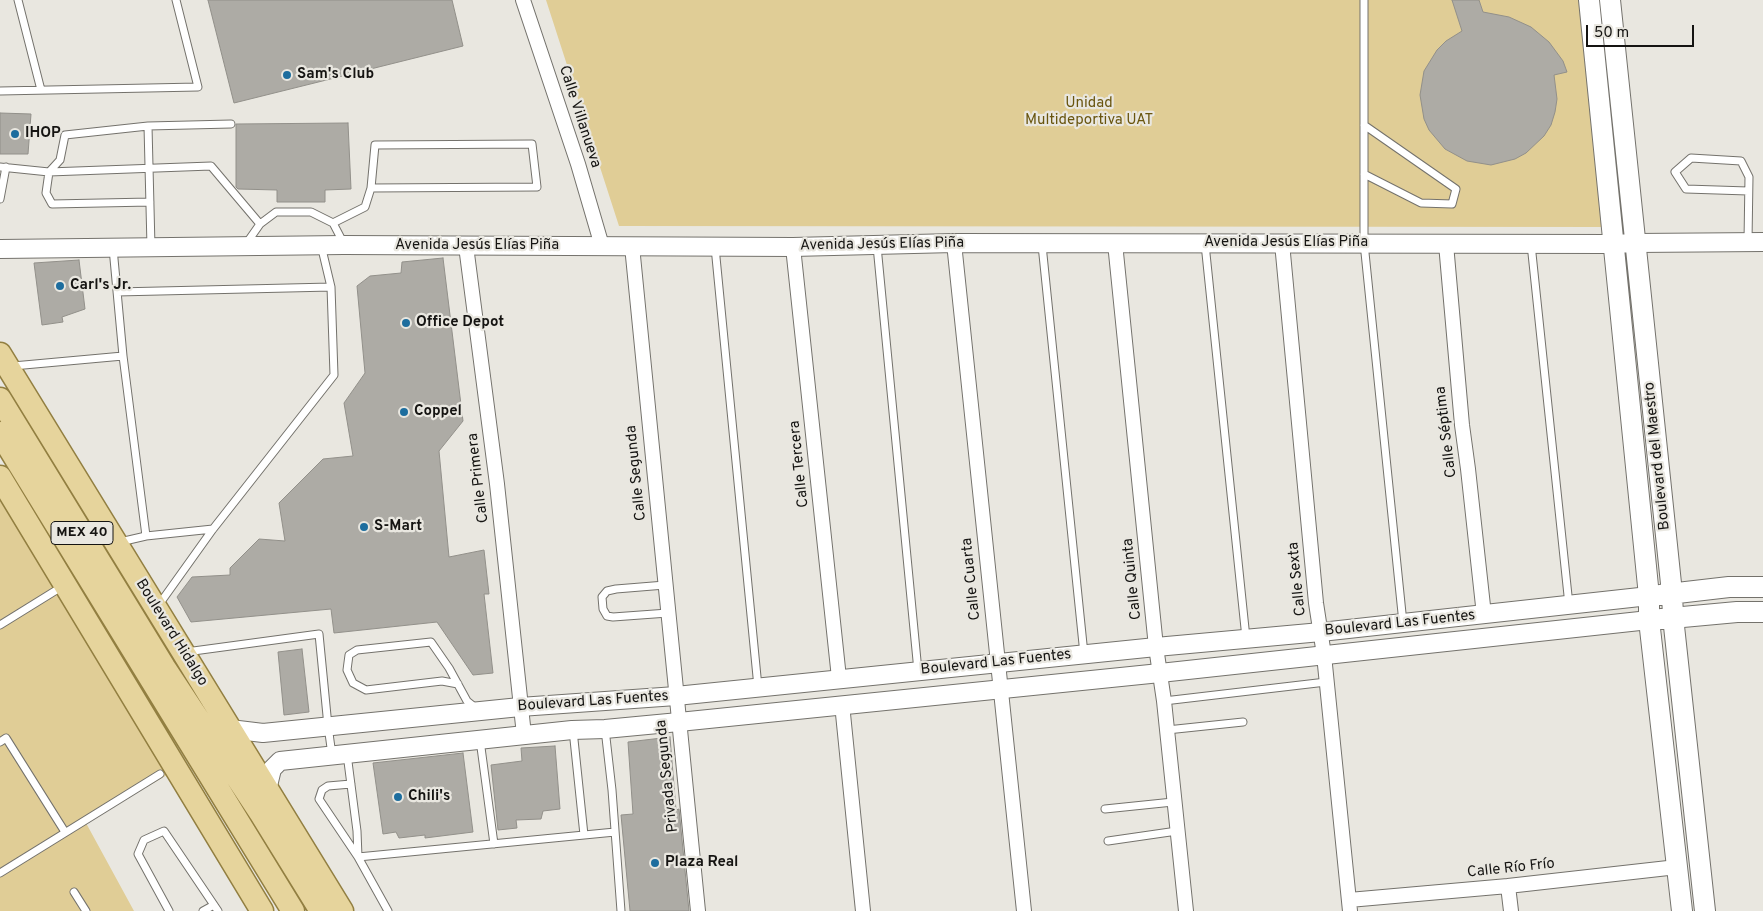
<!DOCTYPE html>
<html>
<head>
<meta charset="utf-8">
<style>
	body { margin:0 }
	#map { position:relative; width:1763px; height:911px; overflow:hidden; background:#e9e7e0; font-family:Overpass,sans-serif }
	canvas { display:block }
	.scale { position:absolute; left:1586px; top:25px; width:108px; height:22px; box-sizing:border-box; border:2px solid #151412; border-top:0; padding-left:6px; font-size:15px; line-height:18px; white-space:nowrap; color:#151412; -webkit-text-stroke:4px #e9e7e0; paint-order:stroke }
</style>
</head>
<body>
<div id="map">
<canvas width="1763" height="911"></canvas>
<div class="scale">50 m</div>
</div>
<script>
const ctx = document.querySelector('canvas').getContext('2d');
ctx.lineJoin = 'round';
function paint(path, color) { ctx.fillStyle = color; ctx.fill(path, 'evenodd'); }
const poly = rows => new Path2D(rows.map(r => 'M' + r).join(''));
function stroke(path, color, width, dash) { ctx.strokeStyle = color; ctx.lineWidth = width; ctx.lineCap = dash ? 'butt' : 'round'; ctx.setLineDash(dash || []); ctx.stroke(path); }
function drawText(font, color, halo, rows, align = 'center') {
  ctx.font = font + ' Overpass,sans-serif'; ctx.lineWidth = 4.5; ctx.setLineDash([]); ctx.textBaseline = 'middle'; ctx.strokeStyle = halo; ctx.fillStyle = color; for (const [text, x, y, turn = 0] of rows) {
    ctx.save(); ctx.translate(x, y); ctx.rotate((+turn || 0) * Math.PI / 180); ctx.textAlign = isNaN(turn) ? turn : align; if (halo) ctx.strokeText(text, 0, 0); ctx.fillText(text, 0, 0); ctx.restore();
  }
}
const green = poly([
	[546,0,1584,0,1608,227,619,226],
	[0,500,167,775,86,823,134,911,0,911]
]);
const building = poly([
	[208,0,452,0,463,46,234,103,208,0],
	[1452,0,1479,0,1483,12,1509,17,1531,27,1549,42,1563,61,1567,72,1554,75,1557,99,1555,112,1551,125,1544,136,1526,153,1515,159,1491,165,1467,161,1445,149,1429,130,1424,119,1420,95,1424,71,1437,50,1446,41,1462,31,1452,0],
	[0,113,31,114,28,154,0,154,0,113],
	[348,123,351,189,325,190,325,202,277,202,277,190,238,189,236,187,236,124,348,123],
	[443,258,463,421,439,451,449,557,484,550,489,594,484,594,493,673,473,675,437,622,334,633,331,609,191,622,177,597,192,577,230,575,230,568,259,539,285,541,279,503,323,459,353,456,344,403,365,373,357,286,370,276,401,273,402,262,443,258],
	[79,260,85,309,62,317,63,322,42,325,34,263,79,260],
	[302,649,309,712,284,715,278,652,302,649],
	[670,737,676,810,679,809,689,911,630,911,621,815,633,814,628,742,670,737],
	[555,746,560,809,543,811,541,819,516,820,517,828,498,830,491,765,522,761,521,748,555,746],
	[463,753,473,832,425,838,425,835,399,838,396,832,383,834,373,763,463,753]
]);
const service = poly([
	[18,0,41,90],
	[1364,0,1364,243,1403,623],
	[0,91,198,87,176,0],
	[1364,125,1456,189,1452,204,1421,203,1364,174],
	[148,126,151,247],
	[0,167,49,172,211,166,260,224],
	[1748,191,1686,189,1675,172,1691,158,1741,161,1749,177,1748,241],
	[0,199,6,167],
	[150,202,52,204,46,193,49,172,60,160,65,135,148,126,231,124],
	[333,223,365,207,371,188,375,145,532,144,537,187,371,188],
	[246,244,260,224,276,212,311,212,333,223,344,244],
	[1205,244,1246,638],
	[1531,244,1569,605],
	[1042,245,1084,654],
	[877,246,918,671],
	[715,247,758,687],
	[117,292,331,287],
	[123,356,146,536],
	[13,366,123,356,113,248],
	[120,542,146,536,213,529],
	[665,585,616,589,607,591,602,597,603,609,607,616,613,617,668,613],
	[158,606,213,529,334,375,331,287,321,245],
	[0,625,63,586],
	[186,652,319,634,328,726,332,755],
	[458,684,442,681,366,690,353,683,347,670,349,655,357,650,431,642,449,668,467,701,477,709],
	[1164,701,1326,682],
	[605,729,612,790,621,911],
	[573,730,584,835],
	[1167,730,1243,722],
	[480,740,494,844],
	[0,742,6,738,65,832],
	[347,754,357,831,358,857,388,911],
	[351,784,328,786,322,790,319,799,358,857,615,832],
	[1105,809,1173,802],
	[1108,841,1177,831],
	[0,873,160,774],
	[74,892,86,911],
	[169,911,138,854,144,840,164,831,218,911],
	[203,911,214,905]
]);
const minor = poly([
	[523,0,578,164,602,246],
	[954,243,1024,911],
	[1115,243,1156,647,1164,701,1186,911],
	[1282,243,1316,603,1324,655,1350,911],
	[1446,244,1462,425,1468,469,1484,615],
	[466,246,497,484,524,735],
	[632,246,698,911],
	[793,247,839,678],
	[842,704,863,911],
	[1508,886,1511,911],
	[1349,900,1508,886,1677,867]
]);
const tertiary = poly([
	[0,249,344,245,793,247,954,243,1613,244,1636,243,1763,242],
	[230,729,263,733,520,707,676,696,1156,647,1321,632,1649,596],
	[267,790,272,769,280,761,572,730,605,729,679,722,1160,673,1649,620]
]);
const secondary = poly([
	[1589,0,1649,596,1649,620,1682,911],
	[1610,0,1672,593,1673,617,1705,911],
	[1660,595,1729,587,1763,587],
	[1661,619,1737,612,1763,612]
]);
const primary = poly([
	[0,354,342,911],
	[0,399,164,667,261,814,321,911],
	[0,433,293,911],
	[0,477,262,911]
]);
const markers = [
	[287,75,5,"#1d6d9e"],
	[15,134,5,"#1d6d9e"],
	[60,286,5,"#1d6d9e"],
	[406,323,5,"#1d6d9e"],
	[404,412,5,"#1d6d9e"],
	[364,527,5,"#1d6d9e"],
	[398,797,5,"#1d6d9e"],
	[655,863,5,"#1d6d9e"]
];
const shields = [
	[82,533,62]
];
const shieldNames = [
	["MEX 40",82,533]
];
const poiNames = [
	["Sam's Club",297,75],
	["IHOP",25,134],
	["Carl's Jr.",70,286],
	["Office Depot",416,323],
	["Coppel",414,412],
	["S-Mart",374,527],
	["Chili's",408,797],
	["Plaza Real",665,863]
];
const parkNames = [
	["Unidad",1089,104],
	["Multideportiva UAT",1089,121]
];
const streetNames = [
	["Calle Villanueva",579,117,72],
	["Avenida Jesús Elías Piña",1286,243],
	["Avenida Jesús Elías Piña",882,245,-1],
	["Avenida Jesús Elías Piña",477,246],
	["Calle Séptima",1447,432,-97],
	["Boulevard del Maestro",1658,456,-96],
	["Calle Tercera",800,464,-96],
	["Calle Segunda",637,473,-96],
	["Calle Primera",479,478,-97],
	["Calle Cuarta",972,579,-96],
	["Calle Quinta",1133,579,-96],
	["Calle Sexta",1298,579,-96],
	["Boulevard Las Fuentes",1400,624,-6],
	["Boulevard Hidalgo",171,633,58],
	["Boulevard Las Fuentes",996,663,-6],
	["Boulevard Las Fuentes",593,702,-4],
	["Privada Segunda",668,776,-96],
	["Calle Río Frío",1511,869,-6]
];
paint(green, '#e0cd96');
paint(building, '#adaba5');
stroke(building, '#92908a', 1);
stroke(service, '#74726c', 9);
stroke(minor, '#74726c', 16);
stroke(tertiary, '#74726c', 20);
stroke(secondary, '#74726c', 22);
stroke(primary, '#927f41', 25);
stroke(service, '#fff', 7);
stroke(minor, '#fff', 14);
stroke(tertiary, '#fff', 18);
stroke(secondary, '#fff', 20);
stroke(primary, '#e6d49c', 22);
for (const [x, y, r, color] of markers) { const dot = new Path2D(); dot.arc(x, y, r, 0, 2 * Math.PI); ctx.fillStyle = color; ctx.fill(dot); stroke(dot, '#e9e7e0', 2); }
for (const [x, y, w] of shields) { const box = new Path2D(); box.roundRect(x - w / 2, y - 11.5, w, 23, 4); ctx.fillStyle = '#e9e7e0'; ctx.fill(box); stroke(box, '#151412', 1); }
drawText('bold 14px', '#151412', null, shieldNames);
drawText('bold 15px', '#151412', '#e9e7e0', poiNames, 'left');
drawText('15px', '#69550e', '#e9e7e0', parkNames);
drawText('15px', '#151412', '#e9e7e0', streetNames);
</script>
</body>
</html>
